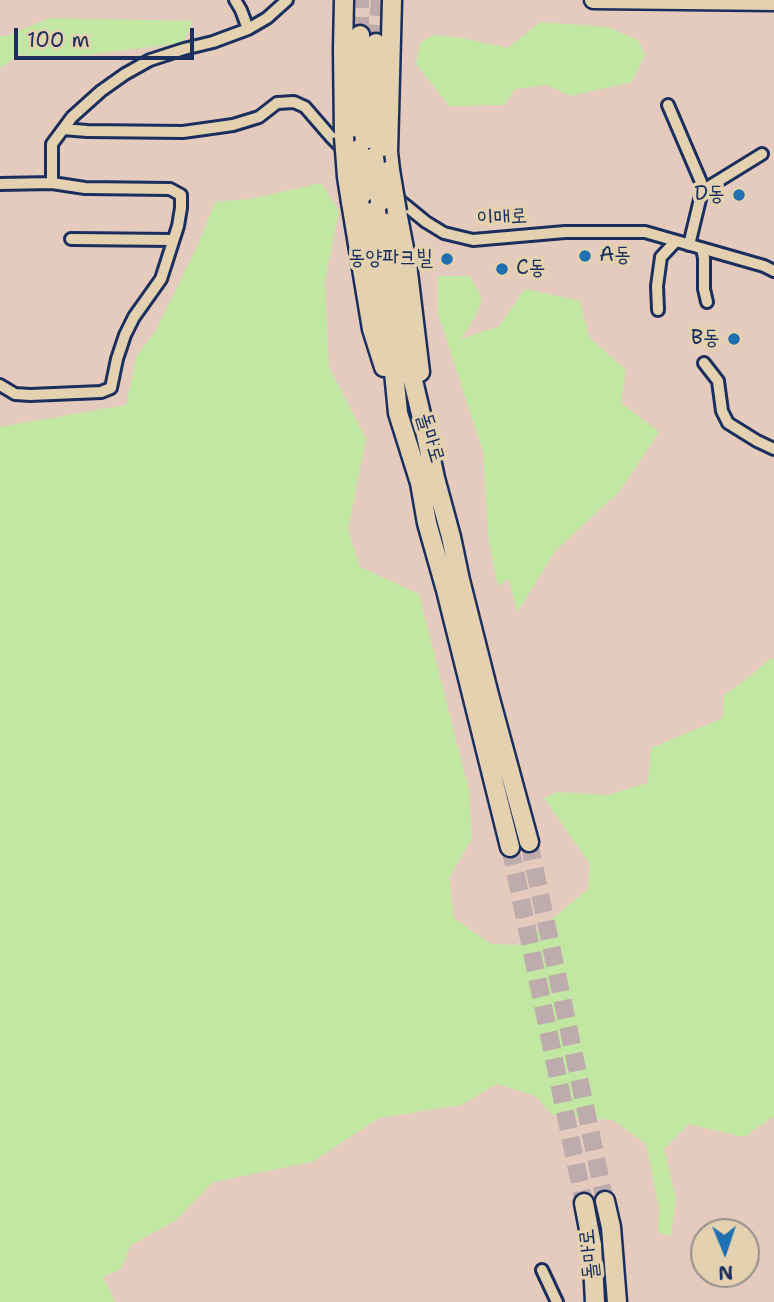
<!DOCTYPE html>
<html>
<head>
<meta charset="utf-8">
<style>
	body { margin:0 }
	#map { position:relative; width:774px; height:1302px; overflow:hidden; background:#e5cbbe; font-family:"Shantell Sans",sans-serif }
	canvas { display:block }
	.north { position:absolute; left:690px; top:1218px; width:70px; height:70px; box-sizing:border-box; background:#e3d1af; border:2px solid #93908f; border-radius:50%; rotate:178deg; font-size:19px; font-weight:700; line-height:28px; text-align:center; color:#1b2f5e }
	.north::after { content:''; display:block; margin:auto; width:24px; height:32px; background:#1f6fb2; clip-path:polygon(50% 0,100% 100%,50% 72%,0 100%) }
	.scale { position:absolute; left:14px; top:28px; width:180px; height:32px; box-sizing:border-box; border:4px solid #1b2f5e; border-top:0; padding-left:9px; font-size:21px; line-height:24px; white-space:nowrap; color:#1b2f5e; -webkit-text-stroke:5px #e3d1af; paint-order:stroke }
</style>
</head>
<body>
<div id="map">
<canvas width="774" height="1302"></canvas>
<div class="north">N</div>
<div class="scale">100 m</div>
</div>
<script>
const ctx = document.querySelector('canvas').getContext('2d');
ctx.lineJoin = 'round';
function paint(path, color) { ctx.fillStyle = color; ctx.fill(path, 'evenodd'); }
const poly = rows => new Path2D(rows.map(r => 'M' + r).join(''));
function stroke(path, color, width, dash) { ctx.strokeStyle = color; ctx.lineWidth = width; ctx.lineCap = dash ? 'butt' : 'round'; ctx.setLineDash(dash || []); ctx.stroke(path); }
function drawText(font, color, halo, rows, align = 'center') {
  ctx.font = font + ' "Shantell Sans","Poor Story",sans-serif'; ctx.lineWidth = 7; ctx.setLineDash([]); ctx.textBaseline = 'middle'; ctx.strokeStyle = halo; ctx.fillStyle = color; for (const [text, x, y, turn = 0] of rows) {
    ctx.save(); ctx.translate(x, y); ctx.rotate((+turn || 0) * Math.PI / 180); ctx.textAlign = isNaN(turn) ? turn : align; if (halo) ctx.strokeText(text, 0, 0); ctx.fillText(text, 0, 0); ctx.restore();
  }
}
const green = poly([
	[50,18,193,21,183,43,55,59,19,55,0,68,0,36,7,36],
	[540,22,608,27,638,40,645,54,632,82,570,96,547,85,515,89,504,105,449,106,416,64,420,43,433,35,462,38,508,48],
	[321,183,339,211,325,282,329,367,366,439,348,530,360,567,419,594,469,791,472,838,449,878,454,918,491,944,521,945,588,889,590,864,544,798,557,792,608,795,648,783,651,748,723,718,724,695,749,677,770,659,774,658,774,1116,744,1137,689,1124,664,1149,676,1198,671,1236,658,1233,659,1209,646,1144,613,1120,554,1116,535,1096,497,1084,461,1105,379,1118,312,1162,213,1182,175,1221,131,1245,121,1269,103,1277,115,1302,0,1302,0,427,126,405,137,355,155,332,198,245,215,202,250,199],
	[438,276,470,276,482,299,474,319,461,339,499,326,525,289,580,301,589,337,626,370,621,403,659,432,620,491,555,551,517,613,509,579,498,586,489,543,483,452,438,313]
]);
const primaryTunnel = poly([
	[360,35,360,0],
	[376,43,380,0],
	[529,842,605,1201],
	[510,847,584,1203]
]);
const street = poly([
	[235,0,241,10,248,29],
	[668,105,701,182,702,191,689,245],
	[63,129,87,131,183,132,233,125,259,117,277,103,294,102,305,107,331,137,346,152],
	[52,183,52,144,72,117,101,91,125,74,150,60,184,49,213,42,248,29,267,18,287,0],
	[0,184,52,183,85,188,170,189,181,195,181,208,178,226,161,279,134,317,125,335,117,359,111,388,101,392,30,395,15,394,0,385],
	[702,191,762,154],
	[394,196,426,222,444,233,473,240,565,232,645,232,764,266,774,271],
	[71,239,173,240],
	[702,249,704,258,704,289,707,302],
	[658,310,657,286,661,257,676,241],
	[704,363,718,381,722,411,728,423,757,441,774,449],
	[542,1270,557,1302]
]);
const secondary = poly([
	[593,0,774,2]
]);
const primary = poly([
	[344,137,343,50,344,0],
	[359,149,360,35],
	[374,157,376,43],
	[390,170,388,152,392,0],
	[364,193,380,294,393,362,398,413,420,483,427,523,446,590,510,847],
	[351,202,372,329,384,367],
	[380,202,400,326,425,431,435,478,451,537,460,580,489,695,529,842],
	[397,212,407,264,420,372],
	[605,1201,611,1227,617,1302],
	[584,1203,592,1245,595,1302]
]);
const primaryBridge = poly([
	[344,137,347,177,351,202],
	[359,149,364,193],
	[374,157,380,202],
	[390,170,397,212]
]);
const markers = [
	[739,195,7,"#1f6fb2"],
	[585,256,7,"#1f6fb2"],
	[447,259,7,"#1f6fb2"],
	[502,269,7,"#1f6fb2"],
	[734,339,7,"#1f6fb2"]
];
const poiNames = [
	["D동",725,195],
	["A동",599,256,"left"],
	["동양파크빌",433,259],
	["C동",516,269,"left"],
	["B동",720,339]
];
const streetNames = [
	["이매로",502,218,-3],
	["돌마로",430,438,73],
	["돌마로",590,1254,-96]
];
paint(green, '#c1e7a2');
stroke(primaryTunnel, '#bdacab', 18, [18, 9]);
stroke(street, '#1b2f5e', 16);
stroke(secondary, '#1b2f5e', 21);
stroke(primary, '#1b2f5e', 23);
stroke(street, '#e3d1af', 10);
stroke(secondary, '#e3d1af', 16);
stroke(primary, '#e3d1af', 18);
stroke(primaryBridge, '#1b2f5e', 23, []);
stroke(primaryBridge, '#e3d1af', 18);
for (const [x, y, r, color] of markers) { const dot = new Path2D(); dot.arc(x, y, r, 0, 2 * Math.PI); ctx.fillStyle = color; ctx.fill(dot); stroke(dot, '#e3d1af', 2.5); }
drawText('21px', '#1b2f5e', '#e3d1af', poiNames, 'right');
drawText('21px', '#1b2f5e', '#e3d1af', streetNames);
</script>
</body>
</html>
